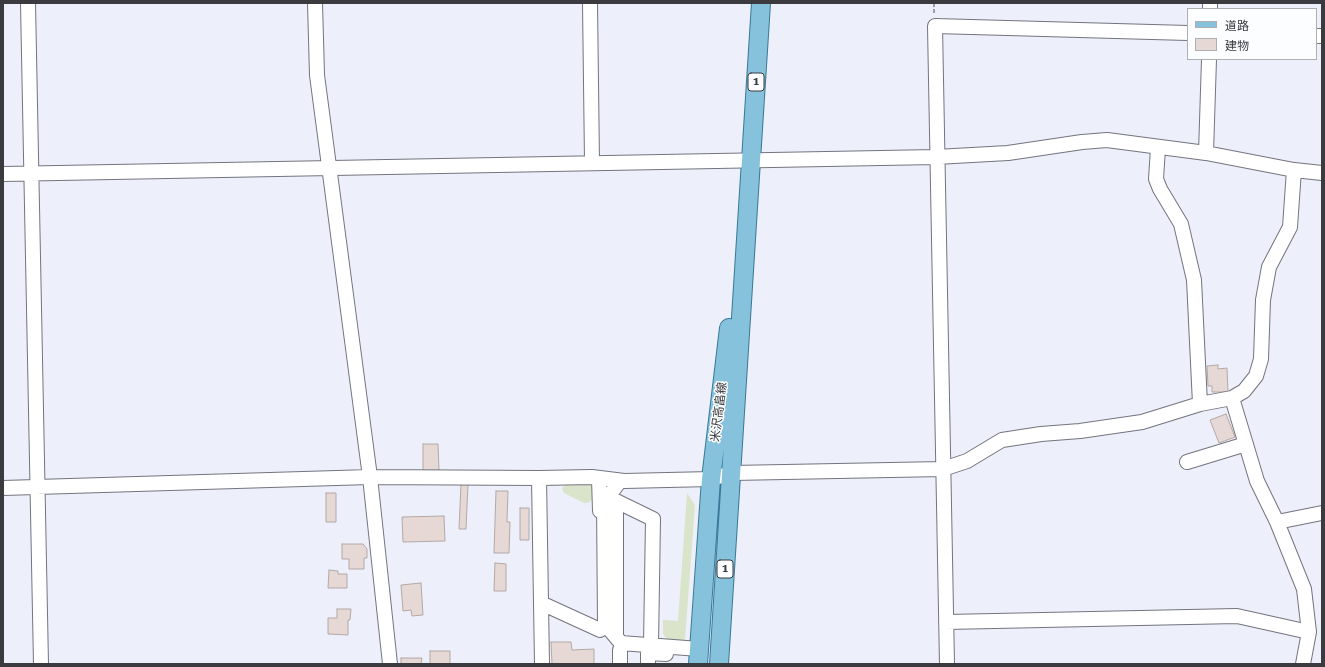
<!DOCTYPE html>
<html>
<head>
<meta charset="utf-8">
<style>
	body { margin:0 }
	#map { position:relative; width:1325px; height:667px; overflow:hidden; background:#edeffa; font-family:"Roboto Serif","Noto Sans JP",serif }
	canvas { display:block }
	.frame { position:absolute; inset:0; border:4px solid #3b3b3f; pointer-events:none }
	.legend { position:absolute; left:1187px; top:8px; width:130px; height:52px; box-sizing:border-box; background:#fcfdff; border:1px solid #afafb2; margin:0; padding:5px 7px; list-style:none; font-size:12px; color:#3b3b3f }
	.legend li { display:flex; align-items:center; gap:8px; height:20px }
	.legend b { width:20px; border:1px solid #afafb2 }
</style>
</head>
<body>
<div id="map">
<canvas width="1325" height="667"></canvas>
<div class="frame"></div>
<ul class="legend">
<li><b style="height:5px;background:#87c2dd"></b>道路</li>
<li><b style="height:11px;background:#e5d8d5"></b>建物</li>
</ul>
</div>
<script>
const ctx = document.querySelector('canvas').getContext('2d');
ctx.lineJoin = 'round';
function paint(path, color) { ctx.fillStyle = color; ctx.fill(path, 'evenodd'); }
const poly = rows => new Path2D(rows.map(r => 'M' + r).join(''));
function stroke(path, color, width, dash) { ctx.strokeStyle = color; ctx.lineWidth = width; ctx.lineCap = dash ? 'butt' : 'round'; ctx.setLineDash(dash || []); ctx.stroke(path); }
function drawText(font, color, halo, rows, align = 'center') {
  ctx.font = font + ' "Roboto Serif","Noto Sans JP",serif'; ctx.lineWidth = 3; ctx.setLineDash([]); ctx.textBaseline = 'middle'; ctx.strokeStyle = halo; ctx.fillStyle = color; for (const [text, x, y, turn = 0] of rows) {
    ctx.save(); ctx.translate(x, y); ctx.rotate((+turn || 0) * Math.PI / 180); ctx.textAlign = isNaN(turn) ? turn : align; if (halo) ctx.strokeText(text, 0, 0); ctx.fillText(text, 0, 0); ctx.restore();
  }
}
const green = poly([
	[591,484,595,488,594,498,588,503,584,503,564,493,562,488,565,485],
	[687,493,695,505,685,639,681,643,670,643,663,634,663,620,678,621]
]);
const building = poly([
	[1218,365,1218,369,1227,368,1228,392,1212,392,1212,386,1208,386,1207,366,1218,365],
	[1226,414,1235,437,1219,443,1210,420,1226,414],
	[423,444,438,444,439,470,423,471,423,444],
	[461,484,468,484,466,529,459,529,461,484],
	[496,491,508,491,507,522,510,522,509,553,494,553,496,491],
	[326,493,336,493,336,522,326,522,326,493],
	[520,508,529,508,529,540,520,540,520,508],
	[444,516,445,541,403,542,402,517,444,516],
	[342,544,363,544,367,549,367,558,364,558,364,569,349,569,349,559,342,559,342,544],
	[495,563,506,564,506,591,494,591,495,563],
	[329,570,338,571,338,574,347,574,347,588,328,588,329,570],
	[421,583,423,615,412,616,411,610,403,611,401,585,421,583],
	[337,609,351,609,350,620,348,620,348,635,328,634,328,618,337,618,337,609],
	[551,642,571,642,572,650,594,649,594,664,552,664,551,642],
	[430,651,450,651,450,664,430,664,430,651],
	[401,658,422,658,421,664,401,664,401,658]
]);
const path = poly([
	[934,3,934,14]
]);
const minor = poly([
	[28,3,41,664],
	[315,3,317,75,370,477,390,664],
	[590,3,592,162],
	[1210,9,1210,3],
	[1316,36,1322,36],
	[1158,148,1156,179,1160,189,1181,224,1194,280,1200,404],
	[1206,153,1209,59],
	[3,174,936,157,1008,153,1082,142,1107,140,1206,153,1294,170,1322,173],
	[1232,398,1257,481,1277,522,1304,589,1309,632,1303,664],
	[1187,462,1246,444],
	[539,478,542,664],
	[599,478,600,511],
	[620,481,604,502,605,624,621,643,699,649],
	[3,488,370,477,539,478,592,477,624,481,711,479,732,473,943,469,967,461,1002,440,1041,434,1080,431,1142,422,1200,404,1232,398,1244,391,1256,376,1261,359,1263,300,1269,267,1290,227,1294,170],
	[1277,522,1322,513],
	[541,603,600,630],
	[946,622,1237,616,1309,632],
	[616,637,616,501,653,519,651,645],
	[620,650,620,664],
	[648,664,648,653,666,654],
	[947,664,935,26,1188,33]
]);
const major = poly([
	[698,664,711,479,729,328],
	[719,664,761,3]
]);
const shields = [
	[756,82,16],
	[725,569,16]
];
const shieldNames = [
	["1",756,82],
	["1",725,569]
];
const streetNames = [
	["米沢高畠線",719,412,-83]
];
paint(green, '#dae4ca');
paint(building, '#e5d8d5');
stroke(building, '#b4a8a6', 1);
stroke(minor, '#73747e', 16);
stroke(major, '#387997', 20);
stroke(path, '#9c9da5', 2, [4, 2]);
stroke(minor, '#fff', 14);
stroke(major, '#87c2dd', 18);
for (const [x, y, w] of shields) { const box = new Path2D(); box.roundRect(x - w / 2, y - 9, w, 18, 3); ctx.fillStyle = '#fcfdff'; ctx.fill(box); stroke(box, '#3b3b3f', 1); }
drawText('bold 11px', '#3b3b3f', null, shieldNames);
drawText('12px', '#3b3b3f', '#fcfdff', streetNames);
</script>
</body>
</html>
